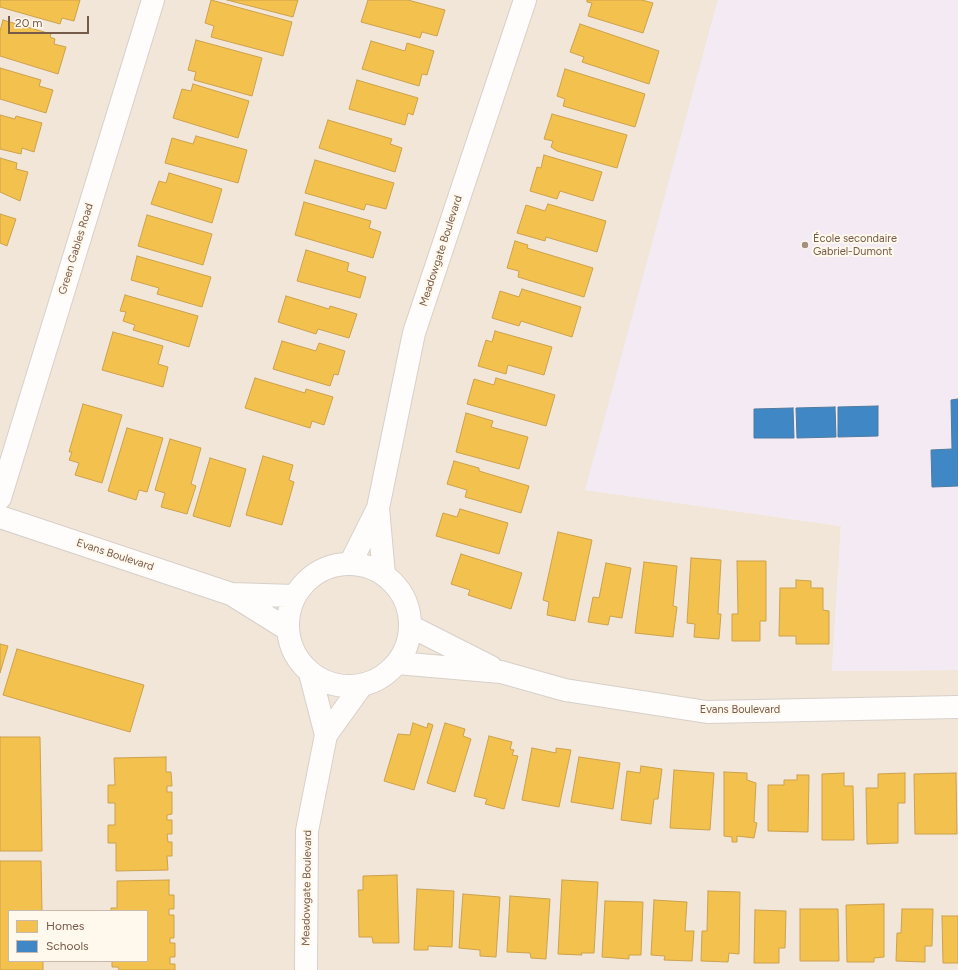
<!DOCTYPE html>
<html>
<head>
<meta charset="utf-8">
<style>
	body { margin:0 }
	#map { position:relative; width:958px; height:970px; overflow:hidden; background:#f8f3eb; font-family:Figtree,sans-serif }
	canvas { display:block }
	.legend { position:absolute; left:8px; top:910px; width:140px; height:52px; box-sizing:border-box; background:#fff8ed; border:1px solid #c9b9ac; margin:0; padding:5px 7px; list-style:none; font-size:12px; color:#775b4a }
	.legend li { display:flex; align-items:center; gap:8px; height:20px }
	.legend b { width:20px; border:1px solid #c9b9ac }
	.scale { position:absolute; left:8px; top:16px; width:81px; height:18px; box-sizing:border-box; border:2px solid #775b4a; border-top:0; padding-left:5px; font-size:12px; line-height:14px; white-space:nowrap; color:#775b4a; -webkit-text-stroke:3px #fff8ed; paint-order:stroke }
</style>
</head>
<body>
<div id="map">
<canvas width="958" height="970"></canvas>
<ul class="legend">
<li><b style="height:11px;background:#f2c14e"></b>Homes</li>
<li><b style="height:11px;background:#3f88c5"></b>Schools</li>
</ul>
<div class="scale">20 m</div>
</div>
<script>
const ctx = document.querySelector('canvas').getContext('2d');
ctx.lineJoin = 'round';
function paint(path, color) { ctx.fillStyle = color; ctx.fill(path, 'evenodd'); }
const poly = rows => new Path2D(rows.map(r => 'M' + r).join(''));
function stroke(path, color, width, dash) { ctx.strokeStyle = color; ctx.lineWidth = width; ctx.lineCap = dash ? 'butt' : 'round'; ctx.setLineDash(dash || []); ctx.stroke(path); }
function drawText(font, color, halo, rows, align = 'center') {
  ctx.font = font + ' Figtree,sans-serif'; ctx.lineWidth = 4; ctx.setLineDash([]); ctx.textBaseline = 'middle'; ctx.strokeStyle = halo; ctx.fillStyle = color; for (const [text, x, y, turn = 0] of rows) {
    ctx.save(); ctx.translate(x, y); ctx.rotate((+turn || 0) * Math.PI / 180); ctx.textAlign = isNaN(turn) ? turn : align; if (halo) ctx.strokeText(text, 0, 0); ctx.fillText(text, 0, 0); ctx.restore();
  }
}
const residential = poly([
	[0,0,718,0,586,490,841,526,832,671,958,670,958,970,0,970],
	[9,911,147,911,147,961,9,961]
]);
const education = poly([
	[718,0,958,0,958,670,832,671,841,526,585,490]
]);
const homes = poly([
	[0,0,80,0,74,21,62,18,60,24,0,7,0,0],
	[211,0,292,22,283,56,211,37,214,26,205,23,211,0],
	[227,0,298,0,293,17,227,0],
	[368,0,408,0,445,10,437,36,422,32,420,38,361,22,368,0],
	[587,0,642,0,653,3,643,33,588,16,592,3,587,2,587,0],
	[3,20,51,34,50,37,55,39,54,44,66,47,58,74,0,56,0,31,3,20],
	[580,24,659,51,649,84,582,62,584,57,570,52,580,24],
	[196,40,262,58,252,96,194,80,196,72,188,70,196,40],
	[371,41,405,51,407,43,434,51,427,75,422,74,419,86,362,69,371,41],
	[0,68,41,80,39,86,53,90,46,113,0,99,0,68],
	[565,69,645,94,635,127,563,106,565,99,557,96,565,69],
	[357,80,418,98,413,115,408,113,405,125,349,109,357,80],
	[193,84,249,101,238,138,173,118,182,89,191,91,193,84],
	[552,114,627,135,617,168,557,151,551,147,553,141,544,139,552,114],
	[0,115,15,119,16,116,42,123,34,152,22,148,21,154,0,149,0,115],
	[328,120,392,139,390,144,402,148,395,172,319,148,328,120],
	[196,136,247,150,238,183,165,163,172,138,193,144,196,136],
	[544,155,602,172,593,201,560,191,557,199,530,191,537,167,541,168,544,155],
	[0,158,17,163,16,169,28,172,20,201,0,192,0,158],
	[315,160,394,183,386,209,366,204,364,210,305,193,315,160],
	[169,173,222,189,212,223,151,204,159,181,166,183,169,173],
	[304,202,371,221,369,228,381,232,373,258,295,235,304,202],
	[548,204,606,221,597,252,546,237,545,241,517,233,526,205,545,211,548,204],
	[0,214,16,219,7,246,0,243,0,214],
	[147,215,212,234,203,265,138,246,147,215],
	[515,241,528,245,527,248,593,268,584,297,518,277,519,271,507,268,515,241],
	[306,250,349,263,347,271,366,277,360,298,297,281,306,250],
	[137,256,211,277,202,307,157,294,159,288,131,280,137,256],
	[522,289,581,307,572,337,521,321,519,326,492,318,500,291,519,297,522,289],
	[125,295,198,316,189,347,133,330,135,325,123,321,126,312,120,311,125,295],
	[286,296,329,309,330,306,357,314,349,338,318,329,316,334,278,322,286,296],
	[495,331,552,347,544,375,508,365,506,374,478,366,486,340,492,342,495,331],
	[113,332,163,346,158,364,168,367,163,387,102,370,113,332],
	[282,341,316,351,319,343,345,351,338,375,334,374,330,386,273,369,282,341],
	[255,378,305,393,306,389,333,397,324,425,312,421,310,428,245,408,255,378],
	[496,378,555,395,546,426,467,404,474,379,494,385,496,378],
	[83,404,122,415,102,483,75,475,79,463,69,460,72,452,69,452,83,404],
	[466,413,493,421,491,427,528,437,519,469,456,452,466,413],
	[127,428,163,438,147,492,139,490,136,500,108,491,127,428],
	[170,439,201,448,191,484,196,486,187,514,161,507,165,493,155,490,170,439],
	[263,456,293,465,289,480,294,482,282,525,246,515,263,456],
	[210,458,246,469,230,527,193,516,210,458],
	[454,461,479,468,479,471,529,486,521,513,465,497,467,490,447,484,454,461],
	[460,509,508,523,499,554,436,536,443,513,457,517,460,509],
	[558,532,592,540,575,621,547,615,549,602,543,600,558,532],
	[461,554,522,573,511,609,468,595,470,590,451,584,461,554],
	[691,558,721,560,718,614,721,614,719,639,694,637,695,624,687,623,691,558],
	[737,561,766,561,766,621,760,621,760,641,732,641,732,614,738,614,737,561],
	[644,562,677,566,673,606,677,607,673,637,635,633,644,562],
	[606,563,631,568,622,618,610,616,608,625,588,622,593,597,599,598,606,563],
	[796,580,811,581,811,588,823,588,823,610,829,611,829,644,796,644,796,636,779,636,780,588,796,588,796,580],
	[0,644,8,646,0,673,0,644],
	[17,649,144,685,130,732,3,695,17,649],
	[413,723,427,728,428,723,433,725,414,790,384,781,398,734,410,735,413,723],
	[445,723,465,729,463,736,471,739,455,792,427,783,445,723],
	[489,736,512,742,510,749,514,750,512,755,518,756,504,809,485,804,487,799,474,796,489,736],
	[0,737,40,737,42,851,0,851,0,737],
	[532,748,556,753,556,748,571,750,559,807,522,800,532,748],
	[166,757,166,772,171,772,172,786,167,786,167,792,172,792,172,814,167,815,167,820,172,820,172,834,167,834,168,842,172,842,172,856,167,856,168,870,116,871,116,843,108,843,108,825,115,825,115,803,108,803,108,785,115,785,114,758,166,757],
	[579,757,620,763,613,809,571,802,579,757],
	[641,766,662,769,658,799,654,799,651,824,621,820,627,771,640,773,641,766],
	[674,770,714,773,710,830,670,828,674,770],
	[724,772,747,773,747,780,756,783,754,822,757,823,754,838,737,836,737,842,732,842,732,837,724,836,724,772],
	[844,773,844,786,853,786,854,840,822,840,822,774,844,773],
	[905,773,905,803,898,803,898,843,867,844,866,788,878,788,878,774,905,773],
	[956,773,957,834,915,834,914,774,956,773],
	[797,775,809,775,808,832,768,831,768,785,784,785,784,780,797,780,797,775],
	[0,861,41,861,42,911,9,911,9,961,43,961,43,970,0,970,0,861],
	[397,875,399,943,373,943,372,937,359,937,358,890,363,890,363,876,397,875],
	[169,880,169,895,174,895,174,909,169,909,169,915,174,915,174,938,170,938,170,943,175,943,175,957,170,957,170,964,175,964,175,970,119,970,118,967,112,967,112,961,147,961,147,911,111,911,111,908,117,908,117,881,169,880],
	[562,880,598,882,594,953,581,953,582,955,558,954,562,880],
	[417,889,454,891,452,947,428,946,428,950,414,950,417,889],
	[708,891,740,892,739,954,729,953,728,962,701,961,702,931,707,931,708,891],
	[463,894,500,897,496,957,480,956,480,950,459,948,463,894],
	[510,896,550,899,546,959,531,958,530,953,507,952,510,896],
	[654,900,687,902,685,931,694,931,692,961,664,960,665,956,651,955,654,900],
	[605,901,643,902,641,955,629,955,629,959,602,957,605,901],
	[884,904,884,957,874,958,874,962,847,962,846,905,884,904],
	[800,909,838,909,839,961,800,961,800,909],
	[902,909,933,909,932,946,925,946,925,962,896,961,897,933,901,933,902,909],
	[755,910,786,911,785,948,779,948,779,963,754,963,755,910],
	[942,916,958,916,958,963,943,963,942,916]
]);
const schools = poly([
	[958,399,958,486,932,487,931,450,952,449,951,400,958,399],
	[878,406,878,436,838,437,838,407,878,406],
	[835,407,836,437,797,438,796,408,835,407],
	[793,408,794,438,754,438,754,409,793,408]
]);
const minor = poly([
	[0,498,153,0],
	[378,508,384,575],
	[0,517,231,594,287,629],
	'288 625a61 61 0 1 1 122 0a61 61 0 1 1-122 0Z',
	[350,564,378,508,414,333,525,0],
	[232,594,294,596],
	[410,626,491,667],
	[397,663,501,672,565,690,707,712,958,707],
	[310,673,326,735],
	[306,970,307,831,326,735,362,685]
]);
const markers = [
	[805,245,4,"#a49082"]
];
const poiNames = [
	["École secondaire",813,239],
	["Gabriel-Dumont",813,252]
];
const streetNames = [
	["Green Gables Road",76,249,-73],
	["Meadowgate Boulevard",441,251,-72],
	["Evans Boulevard",115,555,18],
	["Evans Boulevard",740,710],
	["Meadowgate Boulevard",307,888,-89]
];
paint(residential, '#f1e6d8');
paint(education, '#f4eaf3');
paint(homes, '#f2c14e');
stroke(homes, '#cda24d', 1);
paint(schools, '#3f88c5');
stroke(schools, '#507aa0', 1);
stroke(minor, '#d7d0c9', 24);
stroke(minor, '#fefdfc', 22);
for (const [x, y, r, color] of markers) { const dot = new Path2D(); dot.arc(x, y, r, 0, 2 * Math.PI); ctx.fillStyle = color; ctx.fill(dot); stroke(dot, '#fff8ed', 1.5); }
drawText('11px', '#775b4a', '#fff8ed', poiNames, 'left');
drawText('11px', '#775b4a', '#fff8ed', streetNames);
</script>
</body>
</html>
